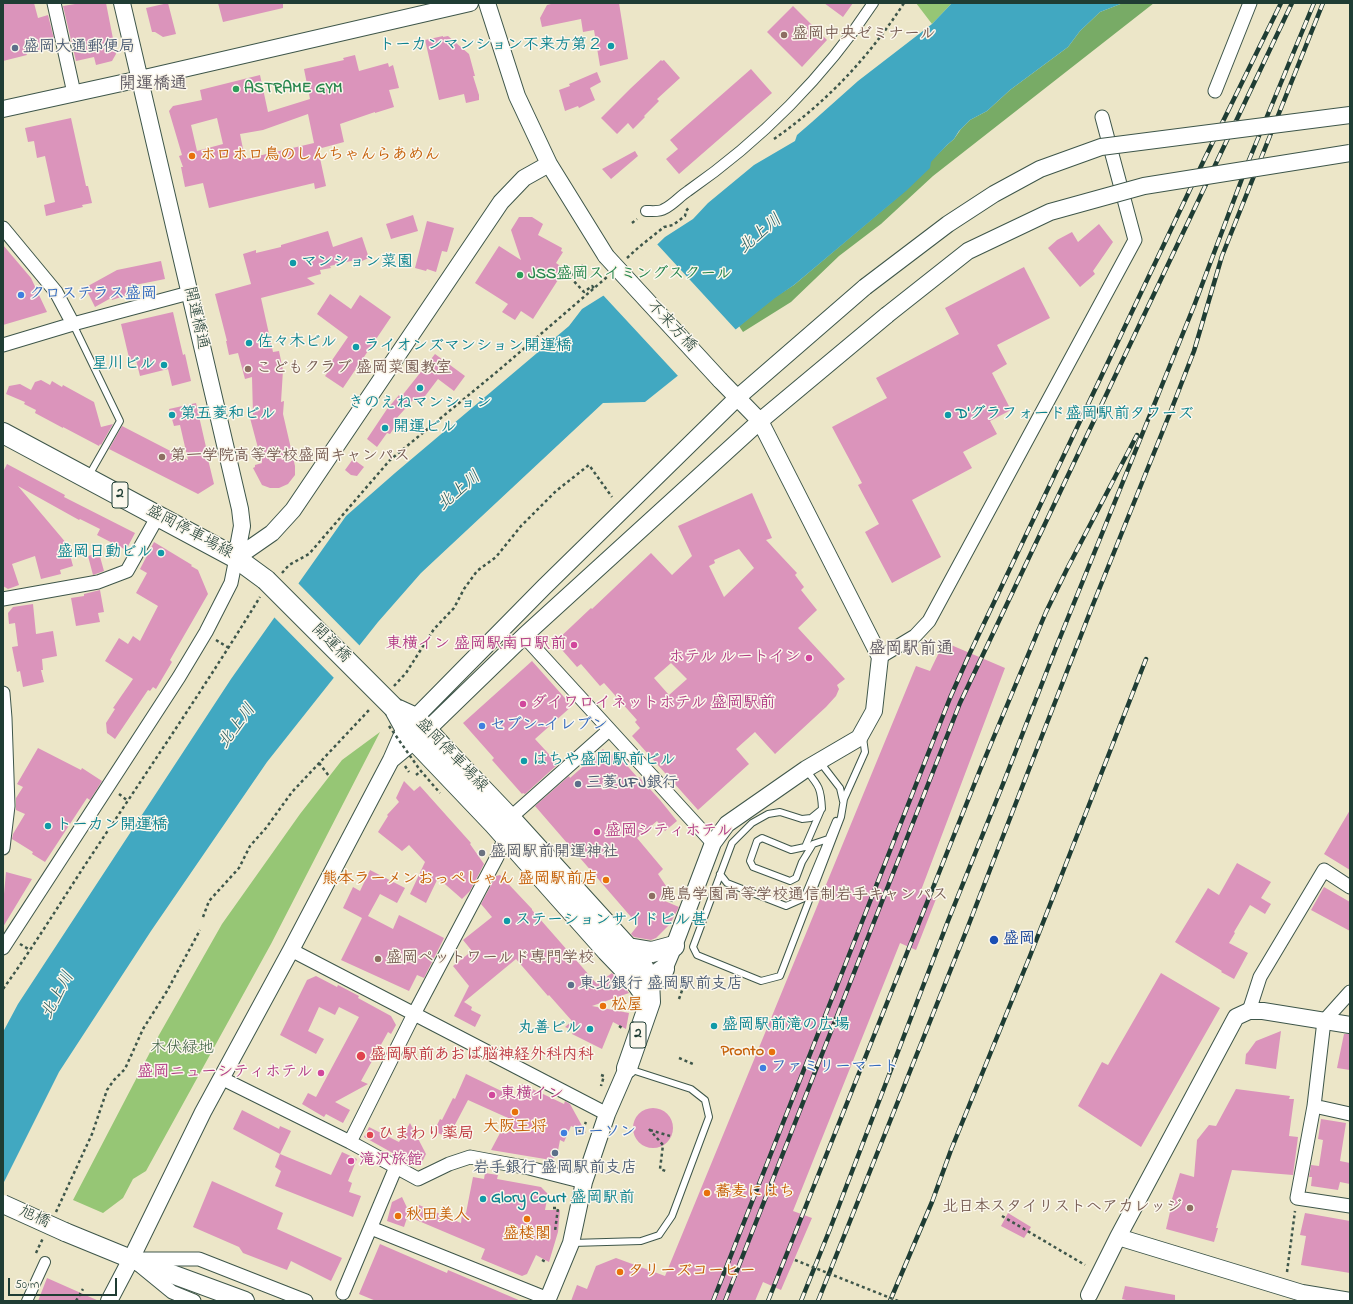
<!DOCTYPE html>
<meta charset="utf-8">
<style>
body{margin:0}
#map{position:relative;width:1353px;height:1304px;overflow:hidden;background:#ece6c8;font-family:"Indie Flower",sans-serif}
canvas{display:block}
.frame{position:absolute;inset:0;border:4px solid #1f3d34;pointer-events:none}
.scale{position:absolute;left:8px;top:1278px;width:109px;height:18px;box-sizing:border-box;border:2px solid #1f3d34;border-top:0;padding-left:5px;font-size:12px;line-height:14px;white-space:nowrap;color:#1f3d34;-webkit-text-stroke:3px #fbf7ec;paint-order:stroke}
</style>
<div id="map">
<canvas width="1353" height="1304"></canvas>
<div class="frame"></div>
<div class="scale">50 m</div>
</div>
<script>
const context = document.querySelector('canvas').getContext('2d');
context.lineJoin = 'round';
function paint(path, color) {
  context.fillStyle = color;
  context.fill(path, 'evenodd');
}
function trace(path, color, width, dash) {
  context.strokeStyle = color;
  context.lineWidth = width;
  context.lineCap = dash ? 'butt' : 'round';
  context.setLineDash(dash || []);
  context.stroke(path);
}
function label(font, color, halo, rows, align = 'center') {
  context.font = font + ' "Indie Flower","Klee One",sans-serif';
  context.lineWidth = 3;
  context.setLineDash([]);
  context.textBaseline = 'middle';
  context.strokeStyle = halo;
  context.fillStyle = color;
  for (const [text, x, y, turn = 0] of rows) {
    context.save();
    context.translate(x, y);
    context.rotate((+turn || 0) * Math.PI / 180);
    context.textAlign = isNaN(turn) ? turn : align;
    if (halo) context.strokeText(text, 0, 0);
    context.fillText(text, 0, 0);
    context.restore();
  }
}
const green = new Path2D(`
 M916,3h36l-20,21z
 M380,732l-109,212 -125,227 -13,8 -10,19 -20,15 -30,-13 86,-165 63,-111 78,-110 42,-54z`);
const forest = new Path2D(`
 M1123,3h31l-221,173 -52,48 -42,32 -48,46 -48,30 -4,-6 36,-29 19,-12 97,-82 38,-35 1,-6 17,-17 7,-6 7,-10 9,-9 17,-9 23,-21 58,-43 12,-16 20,-19z`);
const water = new Path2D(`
 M952,3h171l-23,9 -20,19 -12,16 -58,43 -23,21 -17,9 -11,11 -5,8 -7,6 -16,17 -1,6 -24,23 -112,94 -19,13 -130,104 -42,1 -182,170 -43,49 -111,140 -116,169 -92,141 -56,112v-152l15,-28 213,-325 115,-163 49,-43 174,-147 13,-17 24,-15 59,-57 28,-18 15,-16 46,-38 41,-24 2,-6 15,-13 46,-41 74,-57z`);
const pier = new Path2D(`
 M656,243l81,88 -58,46 -77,-83z
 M297,582l64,65 -26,32 -62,-63z`);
const building = new Path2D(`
 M3,3h31l4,15 10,-3 6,24 -8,2 2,7 -22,5 1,2 -24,6z
 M90,3h16l10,51 -4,7 -16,4 -2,-8 -18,4 -13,-55 12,-2z
 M168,3l8,31 -13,3 -8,-5h-3l-6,-24z
 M218,3h65v5l-60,14z
 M555,3h64l9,56 -28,7 -6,-36 -11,2 -2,-13 -39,8 -2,-9 7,-13z
 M824,3h29l-10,14z
 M793,6l34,34 -25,27 -35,-35z
 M443,36v1l5,-1 21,18 6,22h-2l6,19v5l-13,3 -2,-9 -25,6 -14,-60z
 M355,55l4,16 29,-8 1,4 4,-2 6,23 -10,2 5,17 -19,6v-1l-35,12 4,18 -26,7 8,37 -11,3 -1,-6 -105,25 -6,-25 -18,4 -4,-20h2l-4,-11 3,-1 -13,-44 4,-5 29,-6 -2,-10 60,-15 8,37 42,-13 -6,-30 40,-9 -1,-2zM308,114l6,29 -69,16 -5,-25 23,-4zM217,118l6,26 -26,7 -6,-26z
 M661,60l1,1 2,-1 16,18 -23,21 2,2 -15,15 1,1 -12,12 -5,-6 -11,11 -16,-16 30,-30z
 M751,69l21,24 -93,81 -13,-15 12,-10 -8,-9z
 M597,72l4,10 -11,6 5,12 -16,8 -1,-2 -13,5 -6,-21 11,-4 -1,-2z
 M71,118l15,68h2l4,17 -10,2 1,2 -37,9 -2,-11 11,-3 -10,-46 -8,2 -3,-17 -6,1 -3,-14z
 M635,151l3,5 -27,23 -9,-10z
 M413,215l5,16 -27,8 -5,-15z
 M519,217h13l11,7 -5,11 24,13 -1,3 2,1 -7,11 9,6 -32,50 -12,-8 -6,9 -13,-8 6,-8 -33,-21 24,-37 22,14 -10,-30z
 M427,221l27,7 -7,24 -5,-1 -6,21 -9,-3 -1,2 -11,-3z
 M1099,224l14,18 -20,29 2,3 -15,13 -32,-39 9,-8 15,-8 6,10z
 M328,231l5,16 29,-10 7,21 -12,5 -2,-3 -25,6 1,2 -11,2 1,4 -14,4 8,6 -54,14 12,54 6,-1 4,19 -2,32 3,-1 -1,13 12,52v9l-7,9 -9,4h-9l-8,-3 -9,-17 2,-1v-2l7,-2 -12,-45h1l-1,-3h3l-1,-38 -7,2 -7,-26 -9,2 -3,-14h1l-12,-47 36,-10 -8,-30 13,-4v3l25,-6v-2z
 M3,245l28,33 16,34 -44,13z
 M161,261l4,18 -40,8 2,8 -15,5 -1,-2 -16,9 -8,-16 2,-2 -1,-3 29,-16z
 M1024,267l26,51 -53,27 10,19 -15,9 19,37 -21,11 7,13 -34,18 9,16 -60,32 29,57 -49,26 -27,-51 14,-8 -21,-39 4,-2 -30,-56 55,-29 -11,-20 83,-44 -14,-26z
 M330,294l21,15 9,-14 31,22 -48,71 -18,-12 3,-4 -2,-2 2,-4 20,-29 -31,-23z
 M173,312l10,43 2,-1 6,27 -19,5 -4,-17 -28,7 -4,-16 -6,2 -9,-38z
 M435,354l30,22 -11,15 -16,-12 -19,25 -6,-4 -18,20 3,2 -8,12 -3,-1 -10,14 -10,-8 20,-30 12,-14 2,2z
 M41,380l9,5 2,-4 10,6 1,-2 31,17 7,25 12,-3 -12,21 -1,-1 -1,2 -36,-19v1l-28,-15 1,-3 -12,-6 1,-2 -19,-8 3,-8 11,-2 11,6 4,-8z
 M196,403l10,44h-1l9,37 -16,10 -89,-45 13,-23 66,34 -8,-35 -6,1 -5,-17z
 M353,459l11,8 -7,9 -6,-1 -6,-5z
 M7,464l58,31 -1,2 71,36 -9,17 -29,-15 3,-6 -20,-10 -1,1 -61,-34 49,58 6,22 -13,4 1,4 -20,5 -6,-23 -23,8 7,21 -11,4 -5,-3v-117l1,1z
 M752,493l20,45 -6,2 31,33 -2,2 9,12 -3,3 16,20 -19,18 47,51 -8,6 2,4 -3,7 -10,11 -51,47 -20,-22 -19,17 13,15 -51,46 -66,-74 8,-8 -5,-6 2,-2 -33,-37 -4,3 -19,-22 -4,3 -22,-25 36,-34 1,1 59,-56 21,22 20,-19 -14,-30zM739,549l15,19 -30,29 -15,-31 6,-3 -1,-3zM671,663l16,16 -18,16 -15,-17z
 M154,542l38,23 -1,1 7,4 10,24 -38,66 2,2 -16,27 -3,-2 -3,4 -2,-1 -33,49 -8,-6 -1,-10 9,-14 -2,-1 20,-29 -28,-18 14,-23 9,6 5,-8 7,5 18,-35 -22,-13 11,-20 -7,-4z
 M99,553l5,18 -11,4 -5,-19z
 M100,590l4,22 -6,1 2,9 -24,4 -5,-28 13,-2v-2z
 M33,604l3,30 17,-3 4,25 -15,3 1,11h-2l3,12 -21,5 -3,-16 -3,1 -5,-25 6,-1 -3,-23 -6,1 -1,-11 5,-6z
 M944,642l61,26 -85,225 16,6 -20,51 -16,-7 -107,268 19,7 -31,72 -18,-8 -8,19h-184l6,-16 10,4 9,-23 20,-8 49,18 251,-610 14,5z
 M532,661l40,45 -37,33 23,25 -33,30 -2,-1 -1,1 -30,-34 2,-2 -31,-35z
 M38,748l43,22 1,-2 20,13 -12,19 -3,-2 -42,64 -13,-8 1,-2 -21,-13 1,-5 12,-20 -9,-4v-12l7,-11 -6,-3z
 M603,749l6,8 6,-5 23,26 1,-1 21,23 17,21 -12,10 -8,-10 -20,17 26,31 -5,5 8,12 -6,13 19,8 -9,17 -14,14 -5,2 -17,-3 -3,-3 7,-9 -103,-119 34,-30 1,2z
 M404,781l10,10 6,-5 51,57 -1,1 14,20 -14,27 -8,8 -24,-21 -12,25 -16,-9 15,-32 -16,-17 -7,6 -24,-19 10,-16 -1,-1 12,-13 -3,-4z
 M1350,810v60l-26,-16z
 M1237,863l34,19 -10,16 10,6 -6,10 -15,-9 -16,27 1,1 -6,10 19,10 -14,26 -13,-7 1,-1 -47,-29 33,-54 11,7z
 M370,870l35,18 -8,15 -17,-9 -12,22 25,13 6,-14 45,23 -20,40 -7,-3 -8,16 -68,-31 21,-42 -19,-10 10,-21 7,4z
 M6,872l26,7 -29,48v-22z
 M500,875l32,34v1l65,74 15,-11 17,20 -37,13 37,7 -3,16 -13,-7 -11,27 -30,-15 2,-3 -9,-4 7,-6 -23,-26 -1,1 -32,-37 -52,43 8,5 -1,3 10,5 -6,12 -21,-11 15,-30 -16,-20 19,-15 -9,-11 29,-23 -11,-13 15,-28z
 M1324,887l26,15v29l-39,-21z
 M1161,973l59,35 -79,139 -63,-41 24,-44 6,3z
 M316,976l21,11 1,-2 21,11 -1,2 33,18 5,9 -5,9 -3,-2 -27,49 7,3 -33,18 15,8 -7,13 -17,-9 -2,3 -22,-13 6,-11 8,4 43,-80 -20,-10 -4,8 -16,-8 -11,24 16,8 -8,15 -36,-19 27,-55z
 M1281,1031l-5,38 -31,-5 1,-10 2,-2 8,-11z
 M1344,1034h6v36l-13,-2z
 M466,1074l50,24 6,-14 42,20 1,-3 5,3 16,29 -15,-7 -7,16 -4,-2 -3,16 -6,4 -60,-10 17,-32 -40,-18 -20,38 -14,-7 6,-12 2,1 11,-22 2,1z
 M1236,1089l54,7 -1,3h5l-5,37 9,1 -5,38 -61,-5 -16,58h2l-4,14 -48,-13 7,-30h-1l8,-26 14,4 3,-37 12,-15 7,1z
 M633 1128a20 20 0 1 1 40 0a20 20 0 1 1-40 0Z
 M242,1110l37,19 1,-3 11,5 -11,23 -47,-25z
 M1321,1119l25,4 -6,38 10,2v21l-10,-2 -2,8 -27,-4 1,-9h-3l2,-12 8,1 4,-26 -5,-1z
 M410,1123l16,31 -5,10 -5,2 -52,-29 5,-10 30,15z
 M342,1152l15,7 -9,22 4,2 -3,9 12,4 -8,21 -78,-31 6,-15 -6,-4 5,-13 51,21z
 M485,1173l13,2 -1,4 44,8 7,7 -3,16h15l-2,22 -9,30 -13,-7 -9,19 -5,2 -41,-17 4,-10 -71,-30 5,-14 42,18 1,-9 4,-1 7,-36 11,2z
 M212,1181l71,32 -6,16 65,29 -11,23 -40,-20 -4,9 -44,-17 -4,-6 -46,-20z
 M402,1197l7,15 -5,15 -17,-6 5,-19z
 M1008,1213l23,14 -7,11 -23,-12z
 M1305,1213l45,8v52l-49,-8 5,-29 -6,-1z
 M380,1244l67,29 1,-3 73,31h-145l-17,-7z
 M47,1278l52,23h-61z
 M1125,1286l50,9v6h-45l-8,-2z`);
const path = new Path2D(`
 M774,139c53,-37 95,-82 130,-136
 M632,223l5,-4
 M627,258l12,-11 25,-20 9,-2 12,-9 1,-5 4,-5
 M583,265l-13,12 14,15 8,-6 3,3
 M282,573l7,-8 20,-11 81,-94 109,-90 108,-93
 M216,640l13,8
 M394,686l12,-13 28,-44 20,-21 10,-19 13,-18 19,-14 25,-31 35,-35 33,-26 23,32
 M319,763l10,13
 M405,766l4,6
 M416,775l5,-4
 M119,794l9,7
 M670,900l5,2
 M203,917l6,-16 30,-33 11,-22 16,-18 26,-36 78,-83
 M20,944l10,6
 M3,989c32,-44 60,-91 90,-136 57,-86 115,-171 167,-256
 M679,999l6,-17
 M619,1026l3,2 1,-2
 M679,1058l14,6
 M601,1075l3,1 -3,10
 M649,1129l14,16 -3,24 8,3
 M650,1130l20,6
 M578,1131l3,1 5,-10
 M553,1208h5l-3,23
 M56,1212l36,-78 15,-44 7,-10 11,-11 18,-40 24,-38 33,-61
 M1002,1216l83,49
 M36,1253l7,-15
 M542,1260l4,2
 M1287,1272l8,-61
 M76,1301l7,-12`);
const service = new Path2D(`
 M73,324l47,97 -32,56
 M820,762l20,26 3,13
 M806,770c13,16 15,18 16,39l-11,9 -9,1 -22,-7 -12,2 -16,9 -20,20 -39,104 4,8 64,26 19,-5 61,-159 3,-18 21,-47 -2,-14
 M821,810l-16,37 -14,3 -29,-12 -5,3 -7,20 3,6 37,14 6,-3 6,-16 11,-18 15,-5
 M720,874l7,9 59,23 18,-8 32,-77
 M572,1243l69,-2 18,-6 13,-19 37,-99 -4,-17 -14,-11 -62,-20`);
const pedestrian = new Path2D(`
 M646,211c6,0 14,1 18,-2 9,-4 16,-13 24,-18 72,-50 137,-115 185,-188
 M27,1301l18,-39`);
const minor = new Path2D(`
 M54,3l20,90
 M1215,91l35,-88
 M3,228l53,64 17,32
 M3,345l70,-21 116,-31
 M3,599l95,-17 29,-11 31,-55
 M524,636l189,207
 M880,657l35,-21 14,-15 206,-381 -33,-123
 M3,693l2,25 3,88 -5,42
 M510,818l99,-88
 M3,948l176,-271 27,-45 25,-49 5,-25
 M291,950l316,164
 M1350,992l-26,29 -10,85 -17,92 53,8
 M1249,1011l11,-34 64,-107 26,17
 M221,1078l129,64 68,37 31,-15 21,-7 59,11 55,14
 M1314,1106l36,8
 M350,1142l64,-128 83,-157 8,-20
 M371,1228l177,71
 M141,1259h58l107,42
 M139,1265l33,27 22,9
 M343,1293l53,-126`);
const tertiary = new Path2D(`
 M122,3l118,506 2,17 -6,32
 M487,3l30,93 32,68 57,92
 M3,109l137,-30 330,-76
 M865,287l-128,111 -193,189 -139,141 -14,32 36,-30 97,-94 236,-215 127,-106
 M236,558l36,-25 21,-23 208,-308 23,-24 25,-14
 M660,979l14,-33 39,-103 14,-19 79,-55 53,-31 15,-27 6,-54 -120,-236 -40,-41
 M1118,1237l184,56 48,8
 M1089,1295l29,-58 118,-220 13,-6h14l87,14
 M109,1301l22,-42 72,-147 88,-162 100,-190
 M547,1301l24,-58 13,-61 23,-68 20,-46`);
const secondary = new Path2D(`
 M65,1232l66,27 114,42`);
const primary = new Path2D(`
 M3,433l233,125 30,22
 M394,708l22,10 29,32 65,68 118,130 15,19 6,13 1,22 -23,66
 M394,708l11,20 10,13 79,83 113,127 26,27 15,21
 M628,948l24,4 22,-6
 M636,979l13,1 15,-11`);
const rail = new Path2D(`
 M713,1301l237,-603 19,-43 235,-495 77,-157
 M725,1301l235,-598 332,-700
 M768,1301l212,-531 66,-158 21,-43 70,-134
 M801,1301l29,-72 118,-308 55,-137 54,-139 137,-339 55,-146 65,-157
 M818,1301l149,-372 125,-322 78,-194 24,-62 28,-95 101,-253
 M890,1301l42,-99 19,-52 79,-194 116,-297`);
const pathBridge = new Path2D(`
 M389,726l31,44 20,23
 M795,1260l103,41`);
const tertiaryBridge = new Path2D(`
 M606,256l114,124
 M865,287l83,-63 46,-30 46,-25 61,-22 249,-32
 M887,315l81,-64 82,-39 94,-26 206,-33`);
const secondaryBridge = new Path2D(`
 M3,1204l62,28`);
const primaryBridge = new Path2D(`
 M266,580l128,128`);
const markers = [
 [784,35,4,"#8d6e63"],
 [611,46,4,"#0f9aa8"],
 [15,48,4,"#5c6f8a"],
 [236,89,4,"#2e9e5b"],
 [192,156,4,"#e8710a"],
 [293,263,4,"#0f9aa8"],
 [520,275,4,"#2e9e5b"],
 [21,295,4,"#3f7fe0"],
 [249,343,4,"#0f9aa8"],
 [356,347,4,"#0f9aa8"],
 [164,365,4,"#0f9aa8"],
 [248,369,4,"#8d6e63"],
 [420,388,4,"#0f9aa8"],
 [172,415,4,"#0f9aa8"],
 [948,415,4,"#0f9aa8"],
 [385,428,4,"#0f9aa8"],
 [162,457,4,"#8d6e63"],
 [161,553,4,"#0f9aa8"],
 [574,645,4,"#d1479c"],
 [809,658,4,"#d1479c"],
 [523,704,4,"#d1479c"],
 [482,726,4,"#3f7fe0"],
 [524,761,4,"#0f9aa8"],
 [578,784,4,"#5c6f8a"],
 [48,826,4,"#0f9aa8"],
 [597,832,4,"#d1479c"],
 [482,853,4,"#6b7280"],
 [606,880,4,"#e8710a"],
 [652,896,4,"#8d6e63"],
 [507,921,4,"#0f9aa8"],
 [994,940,5,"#1a4fb4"],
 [378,959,4,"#8d6e63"],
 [571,985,4,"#5c6f8a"],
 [603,1006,4,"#e8710a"],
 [714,1026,4,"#0f9aa8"],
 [590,1029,4,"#0f9aa8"],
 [772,1052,4,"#e8710a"],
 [361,1056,5,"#e0444e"],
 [763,1068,4,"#3f7fe0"],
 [321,1073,4,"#d1479c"],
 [492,1095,4,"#d1479c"],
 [515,1112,4,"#e8710a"],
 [564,1133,4,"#3f7fe0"],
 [370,1135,4,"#e0444e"],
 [555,1153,4,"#5c6f8a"],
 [351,1161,4,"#d1479c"],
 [707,1193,4,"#e8710a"],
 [483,1199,4,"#0f9aa8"],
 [1190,1208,4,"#8d6e63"],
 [398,1216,4,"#e8710a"],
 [527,1219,4,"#e8710a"],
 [620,1272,4,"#e8710a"]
];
const shields = [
 [120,495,16],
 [638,1035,16]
];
const shieldNames = [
 ["2",120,495],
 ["2",638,1035]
];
const educationNames = [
 ["盛岡中央ゼミナール",792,35],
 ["こどもクラブ 盛岡菜園教室",256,369],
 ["第一学院高等学校盛岡キャンパス",170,457],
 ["鹿島学園高等学校通信制岩手キャンパス",660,896],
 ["盛岡ペットワールド専門学校",386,959],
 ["北日本スタイリストヘアカレッジ",1182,1208,"right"]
];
const cultureNames = [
 ["トーカンマンション不来方第２",603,46,"right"],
 ["マンション菜園",301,263],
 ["佐々木ビル",257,343],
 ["ライオンズマンション開運橋",364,347],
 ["星川ビル",156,365,"right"],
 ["きのえねマンション",420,404,"center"],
 ["第五菱和ビル",180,415],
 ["D'グラフォード盛岡駅前タワーズ",956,415],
 ["開運ビル",393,428],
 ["盛岡日動ビル",153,553,"right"],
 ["はちや盛岡駅前ビル",532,761],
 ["トーカン開運橋",56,826],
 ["ステーションサイドビル甚",515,921],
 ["盛岡駅前滝の広場",722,1026],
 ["丸善ビル",582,1029,"right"],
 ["Glory Court 盛岡駅前",491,1199]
];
const serviceNames = [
 ["盛岡大通郵便局",23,48],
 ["三菱UFJ銀行",586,784],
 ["東北銀行 盛岡駅前支店",579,985],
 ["岩手銀行 盛岡駅前支店",555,1169,"center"]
];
const leisureNames = [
 ["ASTRAME GYM",244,89],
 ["JSS盛岡スイミングスクール",528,275]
];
const foodNames = [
 ["ホロホロ鳥のしんちゃんらあめん",200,156],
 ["熊本ラーメンおっぺしゃん 盛岡駅前店",598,880,"right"],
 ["松屋",611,1006],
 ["Pronto",764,1052,"right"],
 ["大阪王将",515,1128,"center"],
 ["蕎麦にはち",715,1193],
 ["秋田美人",406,1216],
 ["盛楼閣",527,1235,"center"],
 ["タリーズコーヒー",628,1272]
];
const shopNames = [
 ["クロステラス盛岡",29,295],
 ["セブン-イレブン",490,726],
 ["ファミリーマート",771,1068],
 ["ローソン",572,1133]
];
const streetNames = [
 ["開運橋通",195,318,77],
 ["不来方橋",671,327,47],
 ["盛岡停車場線",189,533,28],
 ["開運橋",330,644,45],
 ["盛岡停車場線",451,756,46],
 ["旭橋",34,1218,24]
];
const hotelNames = [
 ["東横イン 盛岡駅南口駅前",566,645,"right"],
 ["ホテル ルートイン",801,658,"right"],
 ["ダイワロイネットホテル 盛岡駅前",531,704],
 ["盛岡シティホテル",605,832],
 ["盛岡ニューシティホテル",313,1073,"right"],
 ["東横イン",500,1095],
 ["滝沢旅館",359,1161]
];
const worshipNames = [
 ["盛岡駅前開運神社",490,853]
];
const transitNames = [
 ["盛岡",1003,940]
];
const parkNames = [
 ["木伏緑地",182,1049]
];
const healthNames = [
 ["盛岡駅前あおば脳神経外科内科",370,1056],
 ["ひまわり薬局",378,1135]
];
const neighbourhoodNames = [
 ["開運橋通",153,85],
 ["盛岡駅前通",911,650]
];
const waterNames = [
 ["北上川",761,235,-40],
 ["北上川",460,492,-40],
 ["北上川",238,727,-53],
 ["北上川",59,996,-62]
];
paint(green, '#96c675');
paint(forest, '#78ab66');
paint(water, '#41a8c1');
paint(pier, '#ece6c8');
paint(building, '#db94bb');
trace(service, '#3e564a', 8);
trace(pedestrian, '#3e564a', 12);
trace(minor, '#3e564a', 15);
trace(tertiary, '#3e564a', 18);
trace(secondary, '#3e564a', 20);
trace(primary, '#3e564a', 22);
trace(path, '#3e564a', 2.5, [3, 3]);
trace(service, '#fff', 6);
trace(pedestrian, '#fff', 10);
trace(minor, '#fff', 13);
trace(tertiary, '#fff', 16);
trace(secondary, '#fff', 18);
trace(primary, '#fff', 20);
trace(rail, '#1f3d34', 4.5);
trace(rail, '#fbf7ec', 3, [9]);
trace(tertiaryBridge, '#3e564a', 18, []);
trace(secondaryBridge, '#3e564a', 20, []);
trace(primaryBridge, '#3e564a', 22, []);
trace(pathBridge, '#3e564a', 2.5, [3, 3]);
trace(tertiaryBridge, '#fff', 16);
trace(secondaryBridge, '#fff', 18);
trace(primaryBridge, '#fff', 20);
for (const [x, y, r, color] of markers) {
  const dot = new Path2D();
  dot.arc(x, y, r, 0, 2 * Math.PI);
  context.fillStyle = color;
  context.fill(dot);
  trace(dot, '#fbf7ec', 1.5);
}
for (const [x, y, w] of shields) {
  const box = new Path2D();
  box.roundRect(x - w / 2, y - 13, w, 26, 3);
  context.fillStyle = '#fbf7ec';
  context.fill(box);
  trace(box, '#1f3d34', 1);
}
label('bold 15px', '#1f3d34', null, shieldNames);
label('bold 16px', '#785e54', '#fbf7ec', educationNames, 'left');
label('bold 16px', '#0d838f', '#fbf7ec', cultureNames, 'left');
label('bold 16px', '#4e5e75', '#fbf7ec', serviceNames, 'left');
label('bold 16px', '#27864d', '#fbf7ec', leisureNames, 'left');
label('bold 16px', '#c56008', '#fbf7ec', foodNames, 'left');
label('bold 16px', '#366cbe', '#fbf7ec', shopNames, 'left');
label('16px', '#1f3d34', '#fbf7ec', streetNames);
label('bold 16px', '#b23c85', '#fbf7ec', hotelNames, 'left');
label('bold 16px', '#5b616d', '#fbf7ec', worshipNames, 'left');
label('bold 16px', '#164399', '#fbf7ec', transitNames, 'left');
label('16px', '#3d5f44', '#fbf7ec', parkNames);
label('bold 16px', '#be3a42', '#fbf7ec', healthNames, 'left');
label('bold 17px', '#615b63', '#fbf7ec', neighbourhoodNames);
label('italic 17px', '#295d5e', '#fbf7ec', waterNames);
</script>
